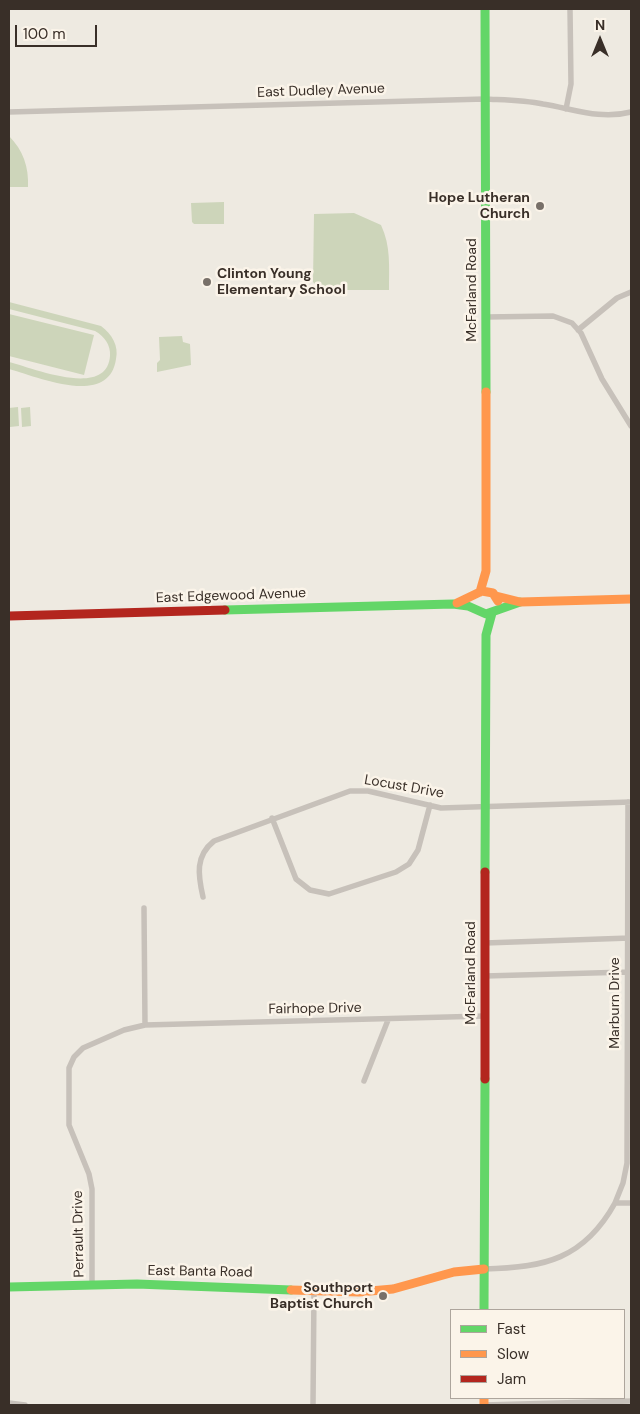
<!DOCTYPE html>
<style>
body{margin:0}
#map{position:relative;width:640px;height:1414px;overflow:hidden;background:#eeeae1;font-family:"DM Sans",sans-serif}
canvas{display:block}
.frame{position:absolute;inset:0;border:10px solid #392f28;pointer-events:none}
.legend{position:absolute;left:450px;top:1309px;width:175px;height:90px;box-sizing:border-box;background:#fbf4e9;border:1px solid #ada59c;margin:0;padding:6px 9px;list-style:none;font-size:15px;color:#392f28}
.legend li{display:flex;align-items:center;gap:10px;height:25px}
.legend b{width:25px;border:1px solid #ada59c}
.north{position:absolute;left:575px;top:15px;width:50px;height:50px;-webkit-text-stroke:4px #fbf4e9;paint-order:stroke;rotate:0deg;font-size:14px;font-weight:700;line-height:20px;text-align:center;color:#392f28}
.north::after{content:'';display:block;margin:auto;width:18px;height:22px;background:#392f28;clip-path:polygon(50% 0,100% 100%,50% 72%,0 100%)}
.scale{position:absolute;left:15px;top:25px;width:82px;height:22px;box-sizing:border-box;border:2px solid #392f28;border-top:0;padding-left:6px;font-size:15px;line-height:18px;white-space:nowrap;color:#392f28;-webkit-text-stroke:4px #fbf4e9;paint-order:stroke}
</style>
<div id="map">
<canvas width="640" height="1414"></canvas>
<div class="frame"></div>
<ul class="legend">
<li><b style="height:6px;background:#63d668"></b>Fast</li>
<li><b style="height:6px;background:#ff974d"></b>Slow</li>
<li><b style="height:6px;background:#b3261e"></b>Jam</li>
</ul>
<div class="north">N</div>
<div class="scale">100 m</div>
</div>
<script>
const context = document.querySelector('canvas').getContext('2d');
context.lineJoin = 'round';
function paint(path, color) {
  context.fillStyle = color;
  context.fill(path, 'evenodd');
}
function trace(path, color, width, dash) {
  context.strokeStyle = color;
  context.lineWidth = width;
  context.lineCap = dash ? 'butt' : 'round';
  context.setLineDash(dash || []);
  context.stroke(path);
}
function label(font, color, halo, rows, align = 'center') {
  context.font = font + ' "DM Sans",sans-serif';
  context.lineWidth = 5;
  context.setLineDash([]);
  context.textBaseline = 'middle';
  context.strokeStyle = halo;
  context.fillStyle = color;
  for (const [text, x, y, turn = 0] of rows) {
    context.save();
    context.translate(x, y);
    context.rotate((+turn || 0) * Math.PI / 180);
    context.textAlign = isNaN(turn) ? turn : align;
    if (halo) context.strokeText(text, 0, 0);
    context.fillText(text, 0, 0);
    context.restore();
  }
}
const green = new Path2D(`
 M9,136c14,14 20,31 19,51h-19z
 M224,202v22h-30l-2,-2 -1,-19z
 M354,213l27,12c10,21 8,42 8,65h-68l-8,-8 1,-68z
 M9,302l92,24c11,8 18,20 15,33 -7,49 -78,18 -107,10v-7c24,6 98,37 101,-6 1,-11 -6,-20 -15,-25l-86,-22z
 M9,314l85,21 -10,40 -75,-19z
 M182,336l1,6 7,2 1,21 -34,7v-9l3,-3 -1,-23z
 M18,407l1,19 -9,1 -1,-19z
 M30,407l1,19 -9,1 -1,-19z`);
const street = new Path2D(`
 M566,109l5,-25 -1,-75
 M9,112l476,-13c19,1 39,1 58,5 31,5 57,16 88,8
 M486,317l67,-1 19,7 9,10 21,46 29,47
 M578,330l39,-32 14,-6
 M272,818l24,61 14,11 19,4 67,-22 13,-8 9,-14 12,-45
 M203,897c-5,-22 -8,-41 11,-56l136,-50h18l73,17 190,-6
 M144,908l1,117
 M485,943l145,-5
 M485,976l143,-4
 M364,1081l24,-61
 M615,1203l8,-20 4,-20 1,-361
 M484,1269c60,-1 100,-10 131,-66h16
 M92,1285v-96l-3,-15 -20,-49v-57l5,-11 9,-9 41,-18 21,-5 340,-9
 M9,1403l16,2
 M313,1405l1,-115
 M484,1405l147,-4`);
const fast = new Path2D(`
 M485,9l1,383
 M225,610l228,-6 15,2 18,8 34,-12
 M485,872l1,-237 6,-22
 M9,1287l128,-3 154,6
 M484,1310l1,-231`);
const slow = new Path2D(`
 M480,592l6,-21v-179
 M496,596l24,6 111,-3
 M457,603l25,-12 11,2 5,8
 M291,1290l68,2 34,-3 61,-17 30,-3
 M484,1398v7`);
const jam = new Path2D(`
 M9,616l216,-6
 M485,1079v-207`);
const markers = [
 [540,206,5,"#787069"],
 [207,282,5,"#787069"],
 [383,1296,5,"#787069"]
];
const streetNames = [
 ["East Dudley Avenue",321,91,-2],
 ["McFarland Road",472,290,-90],
 ["East Edgewood Avenue",231,596,-2],
 ["Locust Drive",404,787,10],
 ["McFarland Road",471,973,-90],
 ["Marburn Drive",615,1003,-90],
 ["Fairhope Drive",315,1009,-1],
 ["Perrault Drive",79,1234,-91],
 ["East Banta Road",200,1272,1]
];
const poiNames = [
 ["Hope Lutheran",530,198],
 ["Church",530,214],
 ["Clinton Young",217,274,"left"],
 ["Elementary School",217,290,"left"],
 ["Southport",373,1288],
 ["Baptist Church",373,1304]
];
paint(green, '#cdd5ba');
trace(street, '#c7c1ba', 5.5);
trace(fast, '#63d668', 9);
trace(slow, '#ff974d', 9);
trace(jam, '#b3261e', 9);
for (const [x, y, r, color] of markers) {
  const dot = new Path2D();
  dot.arc(x, y, r, 0, 2 * Math.PI);
  context.fillStyle = color;
  context.fill(dot);
  trace(dot, '#fbf4e9', 2);
}
label('14px', '#392f28', '#fbf4e9', streetNames);
label('bold 14px', '#392f28', '#fbf4e9', poiNames, 'right');
</script>
